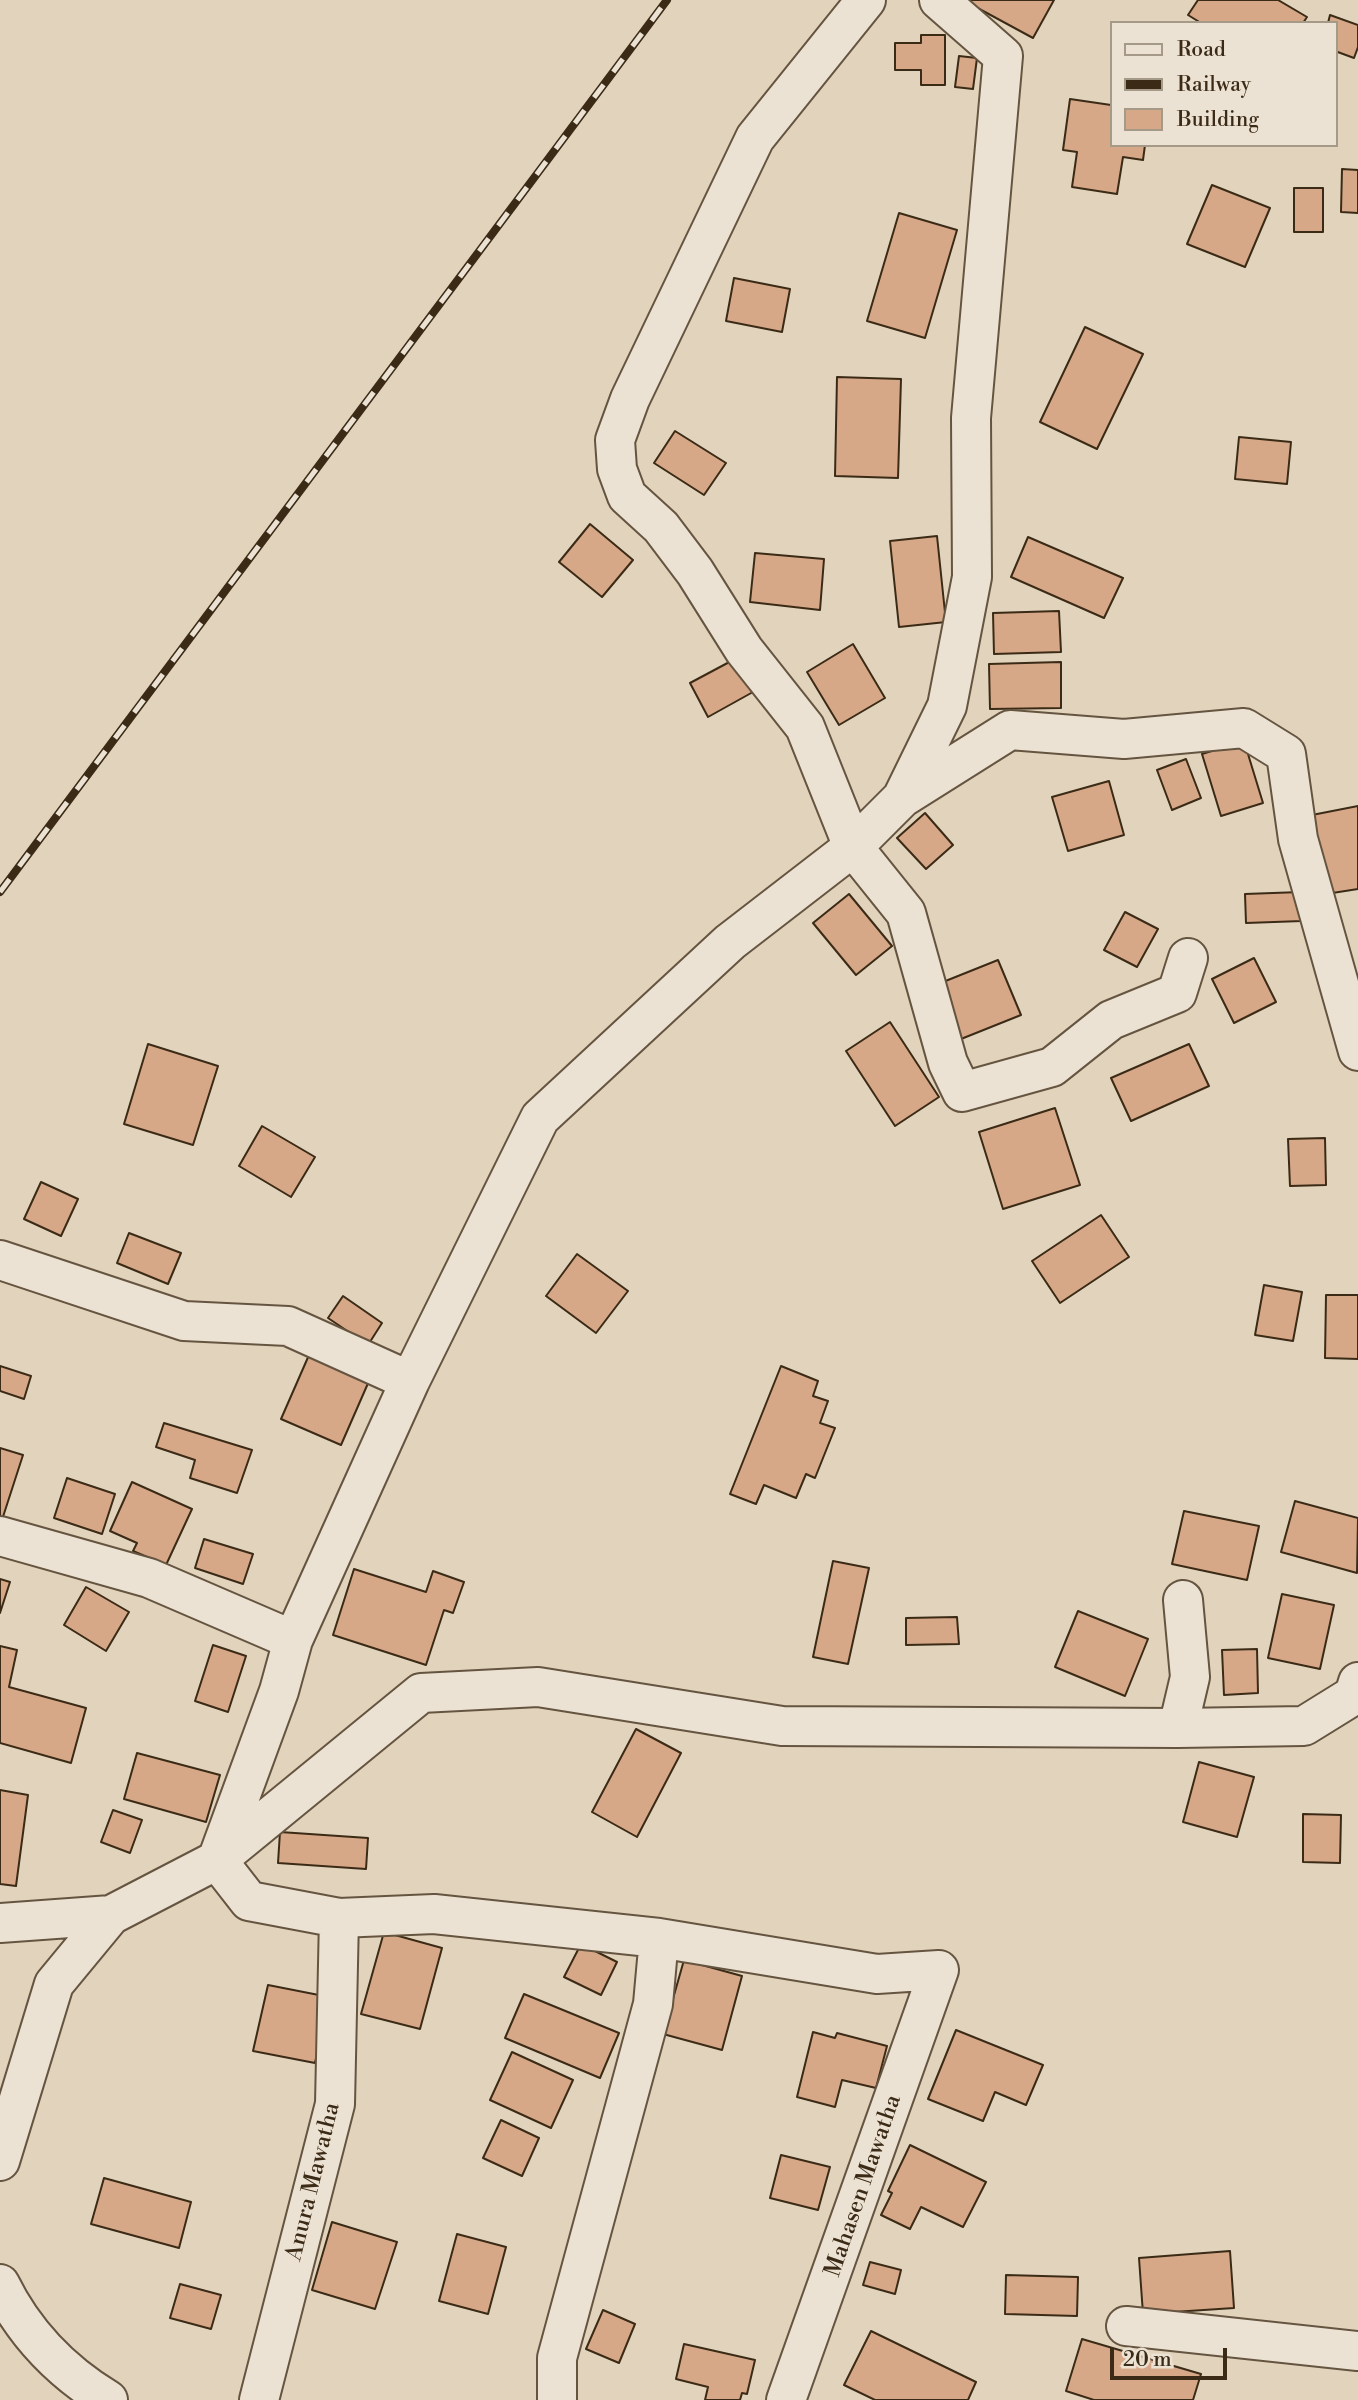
<!DOCTYPE html>
<style>
body{margin:0}
#map{position:relative;width:1358px;height:2400px;overflow:hidden;background:#e2d3bc;font-family:"Libre Bodoni",serif}
canvas{display:block}
.legend{position:absolute;left:1110px;top:21px;width:228px;height:126px;box-sizing:border-box;background:#ece2d3;border:2px solid #a59987;margin:0;padding:9px 12px;list-style:none;font-size:21px;color:#3b2b16}
.legend li{display:flex;align-items:center;gap:14px;height:35px}
.legend b{width:35px;border:2px solid #a59987}
.scale{position:absolute;left:1110px;top:2348px;width:117px;height:32px;box-sizing:border-box;border:4px solid #3b2b16;border-top:0;padding-left:9px;font-size:21px;line-height:24px;white-space:nowrap;color:#3b2b16;-webkit-text-stroke:5px #ece2d3;paint-order:stroke}
</style>
<div id="map">
<canvas width="1358" height="2400"></canvas>
<ul class="legend">
<li><b style="height:9px;background:#ece2d3"></b>Road</li>
<li><b style="height:9px;background:#3b2b16"></b>Railway</li>
<li><b style="height:19px;background:#d7a888"></b>Building</li>
</ul>
<div class="scale">20 m</div>
</div>
<script>
const context = document.querySelector('canvas').getContext('2d');
context.lineJoin = 'round';
function paint(path, color) {
  context.fillStyle = color;
  context.fill(path, 'evenodd');
}
function trace(path, color, width, dash) {
  context.strokeStyle = color;
  context.lineWidth = width;
  context.lineCap = dash ? 'butt' : 'round';
  context.setLineDash(dash || []);
  context.stroke(path);
}
function label(font, color, halo, rows, align = 'center') {
  context.font = font + ' "Libre Bodoni",serif';
  context.lineWidth = 5;
  context.setLineDash([]);
  context.textBaseline = 'middle';
  context.strokeStyle = halo;
  context.fillStyle = color;
  for (const [text, x, y, turn = 0] of rows) {
    context.save();
    context.translate(x, y);
    context.rotate((+turn || 0) * Math.PI / 180);
    context.textAlign = isNaN(turn) ? turn : align;
    if (halo) context.strokeText(text, 0, 0);
    context.fillText(text, 0, 0);
    context.restore();
  }
}
const building = new Path2D(`
 M963,0h91l-21,38z
 M1198,0h80l29,17 -4,6h-102l-13,-8z
 M1330,15l28,10v22l-4,11 -19,-7v-28h-7z
 M921,35h24v50h-24v-15h-26v-27h26z
 M959,56l18,2 -4,31 -18,-2z
 M1070,99l41,6v40h34l-2,15 -20,-3 -6,37 -45,-7 5,-35 -14,-2z
 M1342,169l16,1v43l-17,-1z
 M1212,185l58,23 -25,59 -58,-23z
 M1294,188h29v44h-29z
 M899,213l58,17 -32,108 -58,-17z
 M734,278l56,11 -8,43 -56,-11z
 M1085,327l58,27 -46,95 -57,-27z
 M837,377l64,2 -3,99 -63,-2z
 M675,431l51,32 -22,32 -50,-32z
 M1239,437l52,5 -4,42 -52,-5z
 M590,524l43,36 -31,37 -43,-35z
 M937,536l9,86 -47,5 -9,-86z
 M1028,537l95,41 -19,40 -93,-41z
 M755,553l69,6 -4,51 -70,-8z
 M1059,611l2,41 -67,2 -1,-41z
 M853,644l32,54 -46,27 -32,-53z
 M735,659l18,33 -45,25 -18,-34z
 M1061,662v46l-71,1 -1,-45z
 M1244,741l19,62 -42,13 -19,-62z
 M1186,759l15,39 -29,12 -15,-40z
 M1109,781l15,54 -56,16 -16,-54z
 M1358,806v83l-32,5 -14,-79z
 M925,813l28,32 -27,24 -29,-31z
 M1301,892l1,29 -56,2 -1,-29z
 M849,894l43,52 -36,29 -43,-52z
 M1125,912l33,17 -21,38 -33,-17z
 M1254,958l22,44 -42,21 -22,-44z
 M998,960l23,55 -60,24 -23,-55z
 M890,1022l49,75 -44,29 -49,-75z
 M148,1044l70,22 -25,79 -69,-21z
 M1189,1044l20,42 -78,35 -20,-43z
 M1055,1108l25,77 -77,24 -24,-77z
 M262,1126l53,31 -24,40 -52,-31z
 M1325,1138l1,47 -36,1 -2,-47z
 M41,1182l37,17 -17,37 -37,-17z
 M1101,1215l28,42 -69,46 -28,-42z
 M129,1233l52,20 -13,31 -51,-21z
 M577,1254l51,37 -32,42 -50,-37z
 M1264,1285l38,7 -9,49 -38,-6z
 M1326,1295h32v64l-33,-1z
 M343,1296l39,27 -14,22 -40,-27z
 M309,1355l60,26 -28,64 -60,-26z
 M0,1366l31,10 -7,23 -24,-8z
 M781,1366l37,15 -5,15 15,5 -8,22 15,5 -20,50 -9,-4 -10,24 -32,-13 -8,19 -26,-10z
 M164,1423l88,27 -15,43 -47,-15 5,-18 -39,-13z
 M0,1448l23,7 -22,68h-1z
 M67,1478l48,16 -13,40 -48,-16z
 M132,1482l60,27 -26,56 -33,-14 4,-8 -27,-12z
 M1295,1501l63,17 -1,55 -76,-21z
 M1184,1511l75,15 -12,54 -75,-16z
 M204,1539l49,15 -10,30 -48,-16z
 M833,1561l36,7 -21,96 -35,-7z
 M354,1569l72,23 7,-21 31,11 -11,31 -9,-3 -18,55 -93,-30z
 M0,1579l10,3 -10,31z
 M86,1587l43,25 -23,39 -42,-26z
 M1282,1594l52,11 -14,64 -52,-11z
 M1078,1611l70,28 -23,57 -70,-29z
 M957,1617l2,27 -53,1v-27z
 M213,1645l33,11 -18,56 -33,-11z
 M0,1646l17,4 -8,37 77,21 -15,55 -71,-20z
 M1257,1649l1,44 -34,2 -2,-45z
 M636,1729l45,24 -44,84 -45,-25z
 M137,1753l83,22 -14,47 -82,-23z
 M1199,1762l55,15 -17,60 -54,-15z
 M0,1790l28,5 -12,91 -16,-2z
 M113,1810l29,10 -12,33 -29,-11z
 M1303,1814l38,1 -1,48 -37,-1z
 M280,1832l88,6 -2,31 -88,-6z
 M384,1932l58,16 -22,81 -59,-15z
 M581,1944l36,18 -16,33 -37,-18z
 M684,1960l58,16 -20,74 -59,-16z
 M268,1985l61,12 -14,66 -62,-12z
 M524,1994l95,39 -19,45 -95,-40z
 M956,2030l87,35 -17,40 -31,-13 -12,29 -55,-22z
 M813,2032l22,6 2,-5 50,13 -11,42 -34,-8 -7,27 -38,-10z
 M512,2052l61,28 -22,48 -61,-28z
 M501,2120l38,18 -17,38 -39,-18z
 M910,2145l76,37 -23,45 -42,-20 -11,22 -29,-14 11,-22 -4,-2z
 M781,2155l49,12 -12,43 -48,-12z
 M104,2178l87,24 -12,46 -88,-24z
 M332,2222l65,20 -22,67 -63,-19z
 M457,2234l49,13 -18,67 -49,-13z
 M1230,2251l4,57 -91,6 -4,-56z
 M870,2262l31,8 -6,24 -32,-9z
 M1006,2275l72,2 -1,39 -72,-2z
 M180,2284l41,11 -10,34 -41,-11z
 M603,2310l32,14 -16,39 -33,-14z
 M871,2331l105,51 -8,18h-93l-31,-15z
 M1082,2339l119,35 -8,26h-99l-28,-9z
 M684,2344l71,16 -8,34 -5,-1 -2,7h-35l3,-13 -32,-8z`);
const minor = new Path2D(`
 M866,0l-111,138 -125,261 -15,41 2,29 10,27 34,31 34,45 49,78 61,77 48,120 53,66 42,150 14,29 90,-25 59,-47 66,-27 11,-35
 M902,798l45,-92 25,-129 -1,-159 32,-362 -64,-56
 M0,1260l184,61 104,5 122,55
 M0,1536l149,42 144,62
 M1178,1728l12,-51 -7,-77
 M0,1923l111,-8
 M0,2161l54,-177 57,-69 106,-55 62,-169 14,-51 117,-259 130,-263 190,-176 123,-95 49,-49 108,-68 114,9 120,-11 42,26 12,85 60,212
 M0,2284c24,49 62,88 108,116
 M1126,2326l232,25
 M259,2400l76,-296 4,-186
 M557,2400v-42l96,-354 6,-66
 M786,2400l153,-430 -62,4 -218,-36 -225,-24 -95,4 -90,-17 -32,-41 204,-167 117,-6 244,39 396,2 126,-2 50,-31 4,-13`);
const rail = new Path2D(`
 M0,892l667,-892`);
const streetNames = [
 ["Anura Mawatha",314,2182,-76],
 ["Mahasen Mawatha",864,2186,-71]
];
paint(building, '#d7a888');
trace(building, '#3b2b16', 2);
trace(minor, '#655540', 42);
trace(minor, '#ece2d3', 38);
trace(rail, '#3b2b16', 8);
trace(rail, '#ece2d3', 5, [16]);
label('23px', '#3b2b16', '#ece2d3', streetNames);
</script>
